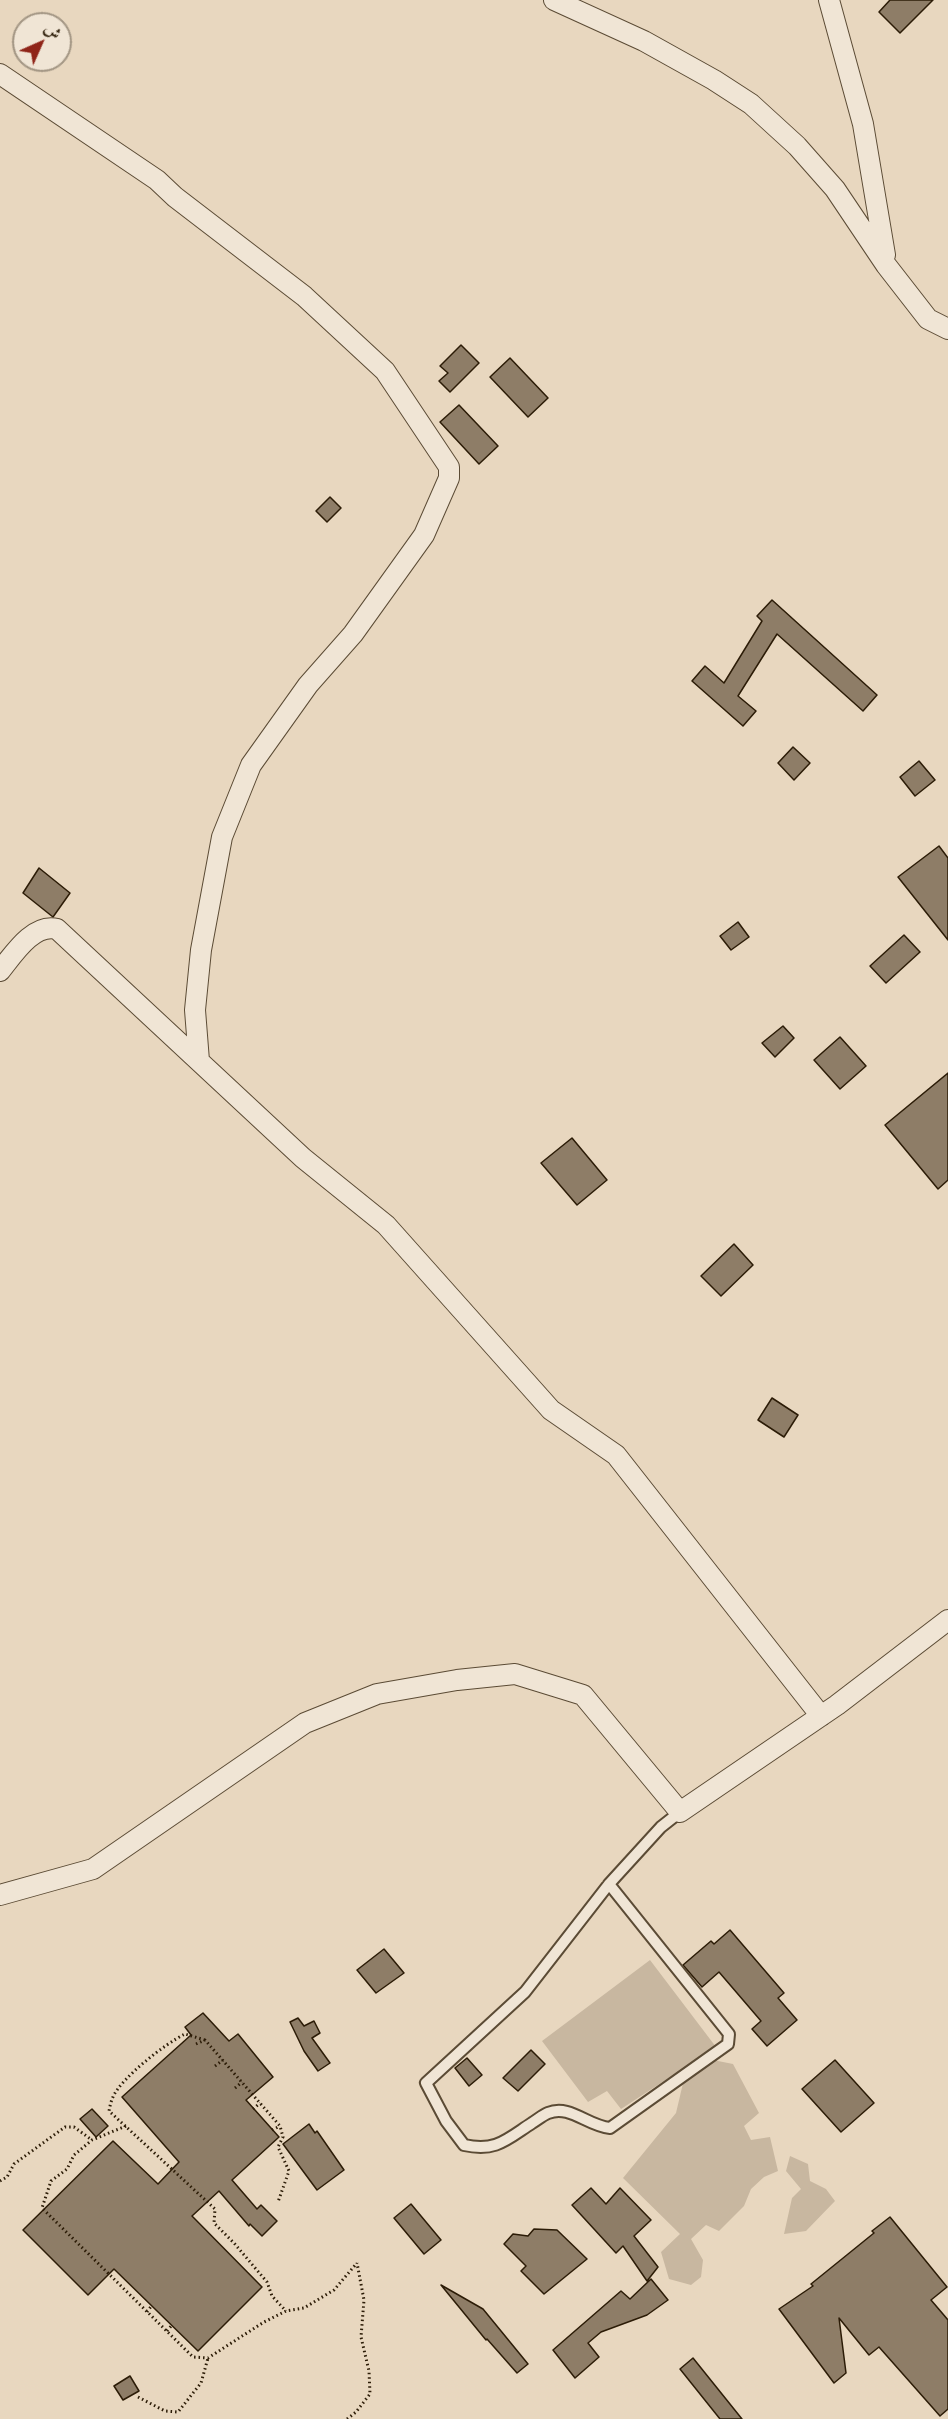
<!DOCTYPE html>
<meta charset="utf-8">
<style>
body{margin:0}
#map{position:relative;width:948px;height:2419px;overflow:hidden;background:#e8d7bf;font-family:"Gentium Book Plus",Amiri,serif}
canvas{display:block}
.north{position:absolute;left:12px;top:12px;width:60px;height:60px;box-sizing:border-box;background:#f0e5d5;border:2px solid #a29583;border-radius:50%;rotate:45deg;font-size:16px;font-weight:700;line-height:24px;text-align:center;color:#2c1c07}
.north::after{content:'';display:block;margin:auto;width:21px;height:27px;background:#8f2418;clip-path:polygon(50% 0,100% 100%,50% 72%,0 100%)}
</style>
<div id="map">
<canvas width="948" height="2419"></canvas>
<div class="north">ش</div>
</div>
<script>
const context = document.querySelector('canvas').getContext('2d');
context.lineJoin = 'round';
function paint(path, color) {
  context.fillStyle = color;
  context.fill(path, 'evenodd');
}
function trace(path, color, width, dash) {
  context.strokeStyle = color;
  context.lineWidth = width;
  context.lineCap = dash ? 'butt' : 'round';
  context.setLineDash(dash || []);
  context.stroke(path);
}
const green = new Path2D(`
 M650,1960l66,87 -95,62 -14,-18 -19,11 -46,-61z
 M713,2060l20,4 26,49 -15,13 7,14 19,-3 8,34 -14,6 -13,12 -7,17 -25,25 -13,-6 -15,14 12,21 -2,17 -10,8 -22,-6 -8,-27 19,-18 -57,-56 53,-65 8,-34z
 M790,2156l18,8 2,17 16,8 9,12 -29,30 -22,3 8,-36 9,-9 -15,-18z`);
const building = new Path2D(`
 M890,0h43l-33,33 -21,-21z
 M461,345l18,18 -29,29 -11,-11 9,-8 -8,-7z
 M510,358l38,40 -20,19 -38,-40z
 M459,405l39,41 -19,18 -39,-42z
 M330,497l11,11 -14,14 -11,-11z
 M772,600l105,95 -14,16 -86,-77 -39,62 18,15 -13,15 -51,-45 13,-15 19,17 38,-62 -5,-5z
 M793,747l17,16 -16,17 -16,-17z
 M919,761l16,19 -20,16 -15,-19z
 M939,846l9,12v82l-50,-63z
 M39,868l31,25 -17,24 -30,-24z
 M738,922l11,15 -18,13 -11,-14z
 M904,935l16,17 -34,31 -16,-17z
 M783,1026l11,12 -19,19 -13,-14z
 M840,1037l26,29 -26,23 -26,-29z
 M948,1073v107l-10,9 -53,-64z
 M572,1138l35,42 -30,25 -36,-42z
 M734,1244l19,21 -32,31 -20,-20z
 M772,1398l26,17 -14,22 -26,-17z
 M730,1930l54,63 -6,5 19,22 -30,26 -15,-17 9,-8 -42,-49 -17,15 -19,-22 28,-24 3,3z
 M384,1949l20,24 -28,20 -19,-23z
 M203,2013l26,28 9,-7 35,43 -27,23 33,37 -47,43 25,29 4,-4 16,16 -15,15 -12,-12 -1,2 -30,-35 -27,25 70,71 -64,64 -84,-82 -26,26 -65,-65 90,-89 45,43 21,-22 -57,-65 69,-62 -6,-8z
 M298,2018l6,8 10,-5 6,12 -8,5 18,25 -12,8 -14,-20 -14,-29z
 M531,2050l14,14 -27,27 -15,-13z
 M467,2058l15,17 -13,11 -14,-18z
 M835,2060l39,43 -33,29 -39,-43z
 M92,2109l16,17 -12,11 -16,-18z
 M309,2124l6,9 2,-2 27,39 -27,20 -34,-46z
 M591,2188l15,16 14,-16 31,32 -17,16 24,31 -11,14 -24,-35 -7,7 -44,-48z
 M411,2204l30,36 -17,14 -30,-36z
 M890,2217l57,70 -16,13 17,20v89l-8,7 -61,-69 -10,8 -30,-37 7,55 -12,10 -55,-74 34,-23 -2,-2 63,-51 -2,-2z
 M534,2229l23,1 30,29 -43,35 -23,-23 5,-5 -22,-22 9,-10 15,2z
 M651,2279l17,21 -21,15 -46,17 -13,11 11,14 -24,21 -22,-28 68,-59 9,8z
 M441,2285l42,24 45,55 -11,9 -30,-34 -1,1z
 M693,2358l49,61h-22l-40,-50z
 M130,2376l9,15 -16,9 -9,-14z`);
const path = new Path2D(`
 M205,2040l-20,-6c-19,9 -64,44 -72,63 -2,4 -3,9 -4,14l106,98 -1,14 20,20 33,39 5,14 14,15
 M196,2044l9,-4 75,86 3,11 -5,10 11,24 -11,31
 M215,2066l8,-6
 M235,2088l7,-6
 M253,2109l7,-6
 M126,2126l-34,14 -18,15 -7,14 -16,12 -9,27 151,149 15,1 56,-36 22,-11 18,-3 30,-18 23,-27
 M272,2130l8,-4
 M0,2181l7,-4 7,-13 51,-37h9l18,13
 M147,2312l5,-7
 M167,2331l5,-6
 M138,2397l27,14 13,1 23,-29 7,-25
 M347,2419l9,-7 14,-18 -1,-23 -8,-34 3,-37 -7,-37`);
const service = new Path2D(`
 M609,1884l120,150 -1,10 -118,84c-23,-2 -40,-24 -62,-15 -5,2 -11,7 -16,10 -26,17 -36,29 -68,22l-18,-24 -20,-38 99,-91 84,-108 52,-57 19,-15`);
const minor = new Path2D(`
 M554,0l90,41 70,39 37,24 46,42 38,43 51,76 42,54 20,10
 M829,0l34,124 22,131
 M0,74l157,106 18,17 129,99 81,75 64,96v11l-25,57 -71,99 -45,51 -57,80 -29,72 -21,113 -6,60 4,51
 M0,971c13,-16 33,-48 57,-42l246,229 83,67 165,185 65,45 205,261
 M0,1895l93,-26 212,-146 72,-29 80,-14 58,-6 68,21 97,117 157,-107 111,-85`);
paint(green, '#c8b7a0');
paint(building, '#8e7d67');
trace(building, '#2c1c07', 1.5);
trace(service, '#5b4b35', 14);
trace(minor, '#5b4b35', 22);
trace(path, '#2c1c07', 3, [1.5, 3]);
trace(service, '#f0e5d5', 10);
trace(minor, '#f0e5d5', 20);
</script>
